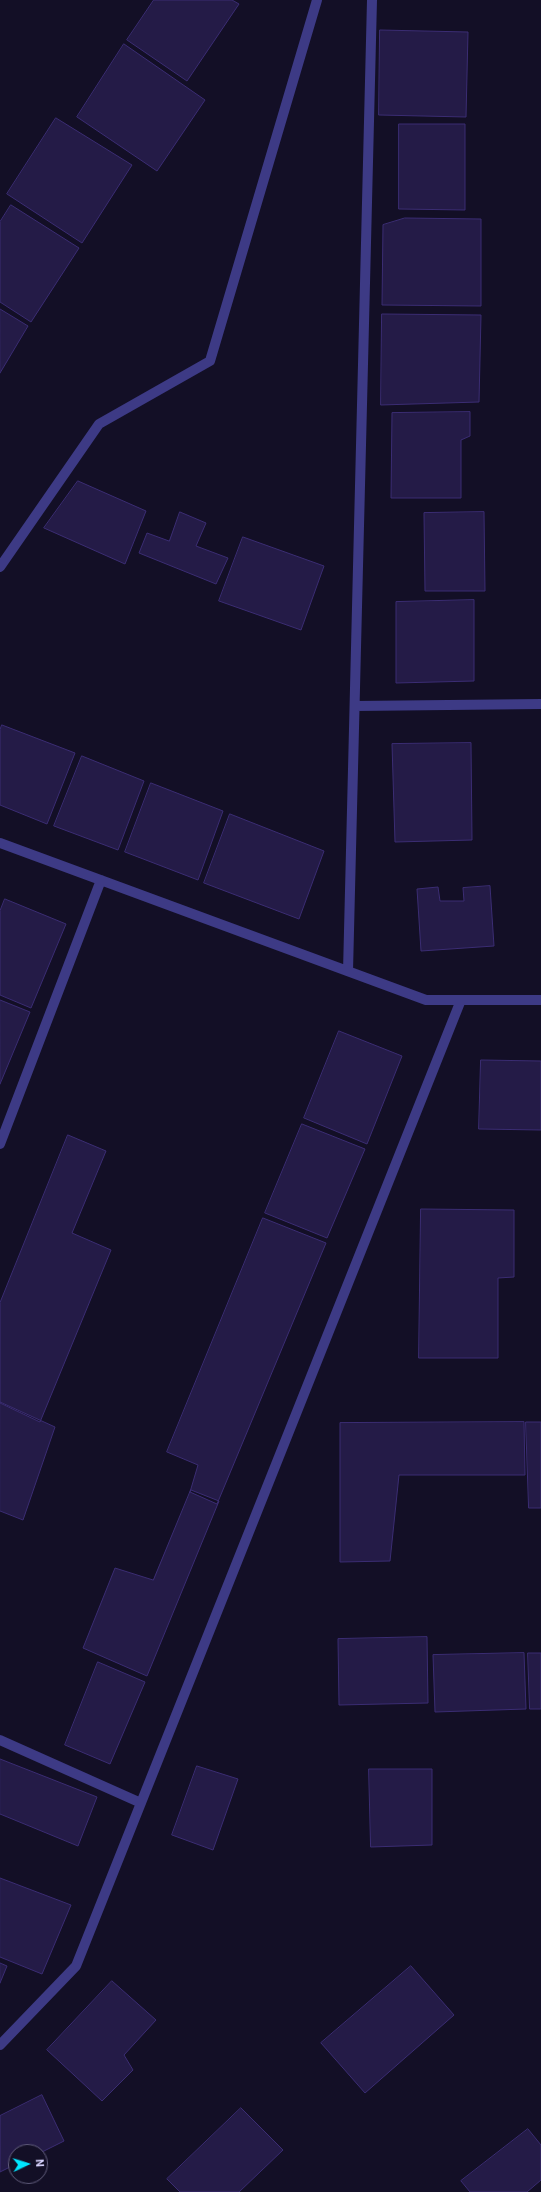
<!DOCTYPE html>
<style>
body{margin:0}
#map{position:relative;width:541px;height:2192px;overflow:hidden;background:#130f26;font-family:Roboto,sans-serif}
canvas{display:block}
.north{position:absolute;left:8px;top:2144px;width:40px;height:40px;box-sizing:border-box;background:#130f26;border:1px solid #625e7d;border-radius:50%;rotate:86deg;font-size:11px;font-weight:700;line-height:16px;text-align:center;color:#d9d4ff}
.north::after{content:'';display:block;margin:auto;width:14px;height:18px;background:#00e5ff;clip-path:polygon(50% 0,100% 100%,50% 72%,0 100%)}
</style>
<div id="map">
<canvas width="541" height="2192"></canvas>
<div class="north">N</div>
</div>
<script>
const context = document.querySelector('canvas').getContext('2d');
context.lineJoin = 'round';
function paint(path, color) {
  context.fillStyle = color;
  context.fill(path, 'evenodd');
}
function trace(path, color, width, dash) {
  context.strokeStyle = color;
  context.lineWidth = width;
  context.lineCap = dash ? 'butt' : 'round';
  context.setLineDash(dash || []);
  context.stroke(path);
}
const building = new Path2D(`
 M154,0h78l7,4 -52,77 -60,-41z
 M380,30l88,2 -2,85 -87,-2z
 M124,44l81,56 -48,71 -80,-54z
 M56,118l76,47 -50,78 -75,-49z
 M399,124h66v86l-66,-1z
 M11,205l68,43 -48,74 -31,-20v-80z
 M405,218l76,1v87l-99,-1 1,-80z
 M0,309l28,17 -28,47z
 M382,314l99,1 -2,87 -98,3z
 M470,412v24l-9,4v58h-70l1,-85z
 M78,481l68,30 -21,53 -81,-36z
 M180,512l26,11 -10,23 32,12 -12,26 -77,-31 8,-20 22,8z
 M484,512l1,79h-60l-1,-78z
 M243,537l81,29 -23,64 -82,-29z
 M474,600v81l-78,2v-81z
 M2,725l73,28 -28,71 -47,-19v-75z
 M471,743l1,97 -77,2 -3,-98z
 M82,756l62,25 -26,69 -64,-24z
 M151,783l72,28 -25,69 -73,-28z
 M230,814l94,37 -25,68 -95,-36z
 M490,886l4,60 -73,5 -4,-62 21,-2 2,14h24l-1,-13z
 M5,899l61,25 -35,84 -31,-13v-84z
 M0,1000l30,12 -30,72z
 M339,1031l63,25 -35,88 -63,-26z
 M481,1060l60,1v69l-62,-1z
 M302,1124l63,25 -38,89 -62,-25z
 M68,1135l38,16 -34,82 39,17 -71,172 -40,-19v-100z
 M421,1209l93,1v67l-16,1v80h-79z
 M263,1218l63,25 -109,261 -27,-12 8,-27 -31,-13z
 M0,1402l55,25 -32,93 -23,-9z
 M524,1422l1,53h-126l-9,86 -50,1v-139z
 M526,1422h15v86h-12z
 M191,1490l28,11 -72,175 -64,-28 32,-80 38,12z
 M427,1637l1,66 -89,2 -1,-66z
 M524,1653l2,56 -91,3 -2,-57z
 M528,1653h13v56h-11z
 M98,1662l47,20 -35,82 -45,-19z
 M0,1759l97,38 -19,49 -78,-32z
 M197,1766l41,13 -25,71 -41,-15z
 M369,1769h63v76l-61,2z
 M0,1878l71,27 -29,69 -42,-17z
 M0,1963l7,3 -7,17z
 M411,1966l43,49 -89,78 -44,-50z
 M112,1981l44,39 -32,35 9,15 -31,31 -55,-51z
 M42,2095l22,46 -24,12 -24,-1v12l-16,8v-56z
 M241,2108l42,42 -44,42h-59l-13,-13z
 M528,2129l13,16v35l-14,12h-57l-9,-11z`);
const street = new Path2D(`
 M0,567l99,-143 111,-63 107,-361
 M355,706l186,-2
 M0,843l426,157h115
 M348,971l24,-971
 M0,1144l101,-264
 M0,1740l141,63
 M0,2045l76,-79 385,-966`);
paint(building, '#241b47');
trace(building, '#3b2d73', 1);
trace(street, '#3d3a85', 10);
</script>
